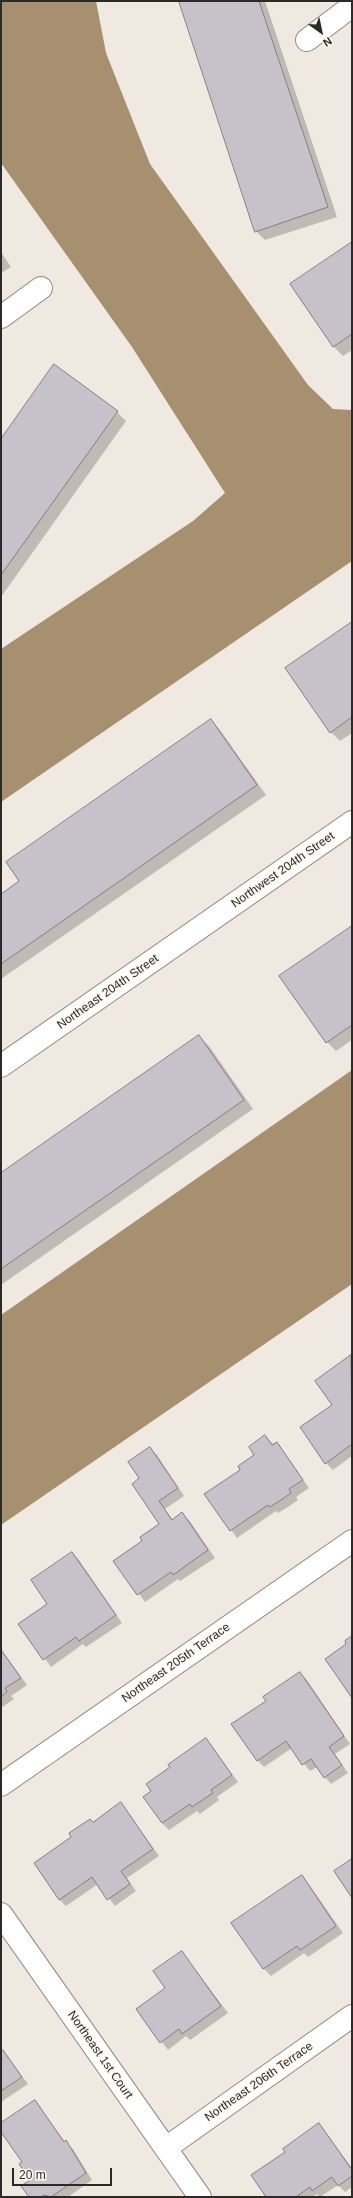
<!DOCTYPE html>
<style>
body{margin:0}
#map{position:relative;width:353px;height:2198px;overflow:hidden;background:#efe9e1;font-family:Arial,sans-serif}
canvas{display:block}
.frame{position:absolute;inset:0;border:2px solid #2c2a26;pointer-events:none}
.north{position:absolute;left:301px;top:12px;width:40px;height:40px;-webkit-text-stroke:3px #fcf7ee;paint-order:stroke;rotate:147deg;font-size:11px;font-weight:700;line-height:16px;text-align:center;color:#2c2a26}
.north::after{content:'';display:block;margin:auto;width:14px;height:18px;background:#2c2a26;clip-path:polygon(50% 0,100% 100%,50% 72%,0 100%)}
.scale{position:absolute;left:12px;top:2168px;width:100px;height:18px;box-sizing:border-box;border:2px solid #2c2a26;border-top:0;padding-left:5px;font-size:12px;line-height:14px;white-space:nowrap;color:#2c2a26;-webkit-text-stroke:3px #fcf7ee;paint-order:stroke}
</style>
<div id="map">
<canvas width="353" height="2198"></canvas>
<div class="frame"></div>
<div class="north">N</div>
<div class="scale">20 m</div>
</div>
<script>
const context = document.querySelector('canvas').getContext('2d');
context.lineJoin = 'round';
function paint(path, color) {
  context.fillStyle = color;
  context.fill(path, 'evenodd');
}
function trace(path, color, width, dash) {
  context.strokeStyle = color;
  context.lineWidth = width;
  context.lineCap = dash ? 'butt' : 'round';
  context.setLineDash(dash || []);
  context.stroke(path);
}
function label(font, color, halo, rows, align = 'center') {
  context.font = font + ' Arial,sans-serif';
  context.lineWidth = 3;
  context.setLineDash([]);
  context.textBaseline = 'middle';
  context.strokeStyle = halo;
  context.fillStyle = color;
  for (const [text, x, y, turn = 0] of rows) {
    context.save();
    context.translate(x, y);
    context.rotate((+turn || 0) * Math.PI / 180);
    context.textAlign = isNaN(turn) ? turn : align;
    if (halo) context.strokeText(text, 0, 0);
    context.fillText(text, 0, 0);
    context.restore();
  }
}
const water = new Path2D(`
 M1,1h95l10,52 44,111 158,221 25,24 19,1v151l-351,241v-153l192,-128 32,-28 -93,-146 -131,-184z
 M352,1070v214l-351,241v-210z`);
const shadow = new Path2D(`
 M180,1h85l72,216 -72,23 -9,-9z
 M352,243v107l-9,6 -9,-9 -42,-62z
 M1,252l10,15 -10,6z
 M117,412l9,9 -125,176v-156z
 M352,623v110l-12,8 -9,-9z
 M211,720l9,10 46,65 -265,184v-84l20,-14z
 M352,927v113l-16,11 -9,-9z
 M199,1036l10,10 44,63 -252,176v-111z
 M351,1356l1,100 -19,14 -7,-7 7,-57z
 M265,1436l9,9 2,-1 7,7 26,37 -13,9 2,3 -10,7 -10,6 -2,-2 -39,27 -31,-44 35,-24 14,-15z
 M150,1448l7,7 27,41 -19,13 8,11 9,-7 7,7 26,38 -35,23 -2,-2 -33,23 -30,-41 29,-20 17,-17 -20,-46z
 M72,1553l7,7 43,63 -36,24 -3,-3 -32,23 -31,-43 28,-20z
 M1,1649l26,36 -16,11 3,3 -13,9z
 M300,1673l7,7 43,64 -15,10 13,19 -17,11 -14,-17 -7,4 -18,-23 -28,19 -7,-7 10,-59z
 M206,1739l32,43 -21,15 2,3 -19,14 -3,-3 -28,19 -7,-7 -10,-31z
 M121,1804l38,52 -32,22 9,13 -21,15 -17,-22 -32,22 -7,-7 14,-62z
 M301,1876l7,7 35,50 -35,24 -4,-4 -33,23 -7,-7 -31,-46z
 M182,1952l46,61 -38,27 -4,-4 -18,14 -31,-41 30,-21z
 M3,2051l25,33 -27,18v-50z
 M35,2101l30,41 8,7 19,31 -24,17h-38l1,-17 -8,-18 -22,-32v-5z
 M319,2124l33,44v19l-7,5 -7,-7 -18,12 -3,-3 -4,3h-46l20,-45z`);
const building = new Path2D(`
 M179,1h80l69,206 -73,25z
 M352,242v92l-19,13 -43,-63z
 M54,364l64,47 -117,164v-136z
 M352,622v95l-22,16 -45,-65z
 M211,719l46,66 -256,179v-70l18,-13 -13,-19z
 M352,926v99l-26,18 -47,-67z
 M199,1035l45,65 -243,169v-96z
 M351,1355l1,89 -27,20 -25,-37 32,-22 -17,-24z
 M265,1435l7,10 5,-3 26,38 -14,9 2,4 -10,7 -11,7 -2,-2 -38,26 -26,-37 36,-24 -2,-4 16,-11 -5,-8z
 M150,1447l28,41 -19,13 13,19 10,-8 26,38 -35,25 -2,-3 -34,23 -24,-34 29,-20 -2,-4 19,-13 -27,-40 7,-6 -11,-16z
 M72,1552l44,63 -37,26 -3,-4 -33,23 -25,-36 29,-20 -16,-24z
 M352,1636v62l-27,-39 21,-15 -1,-3z
 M1,1650l20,28 -16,10 2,4 -6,5z
 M300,1672l44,64 -15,11 13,18 -18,13 -13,-19 -9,6 -16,-24 -29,20 -26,-37 35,-23 -3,-4z
 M206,1738l26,37 -21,15 2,3 -21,14 -2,-3 -28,19 -19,-26 8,-6 -5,-7 24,-17 -2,-2z
 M121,1802l32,47 -32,22 9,13 -23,16 -15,-23 -33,23 -25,-37 37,-26 -2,-4 21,-14 3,3z
 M352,1859v39l-18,-27z
 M302,1875l34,51 -36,24 -3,-4 -34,23 -32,-46z
 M182,1951l39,55 -39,28 -3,-5 -19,14 -24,-34 29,-21 -12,-17z
 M3,2050l19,27 -21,14v-40z
 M35,2100l29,42 2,-2 20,33 -35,24 -7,-2 -3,2h-12l-8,-11 9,-6 -11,-16 3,-2 -21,-30v-9z
 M319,2123l33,47v6l-14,10 -6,-9 -20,14 -2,-4 -14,10h-30l-15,-22 34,-23 -2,-3z`);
const street = new Path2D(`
 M307,40l45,-34
 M1,317l40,-29
 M1,1066l351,-244
 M1,1785l351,-244
 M1,1914l199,283
 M166,2148l186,-132`);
const streetNames = [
 ["Northwest 204th Street",283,870,-35],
 ["Northeast 204th Street",108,992,-35],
 ["Northeast 205th Terrace",176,1663,-35],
 ["Northeast 1st Court",100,2055,55],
 ["Northeast 206th Terrace",259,2082,-35]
];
paint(water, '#a6906f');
paint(shadow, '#0003');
paint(building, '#c7c2ca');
trace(building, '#827d85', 1);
trace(street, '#8f8a82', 24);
trace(street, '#fff', 22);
label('12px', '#2c2a26', '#fcf7ee', streetNames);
</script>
